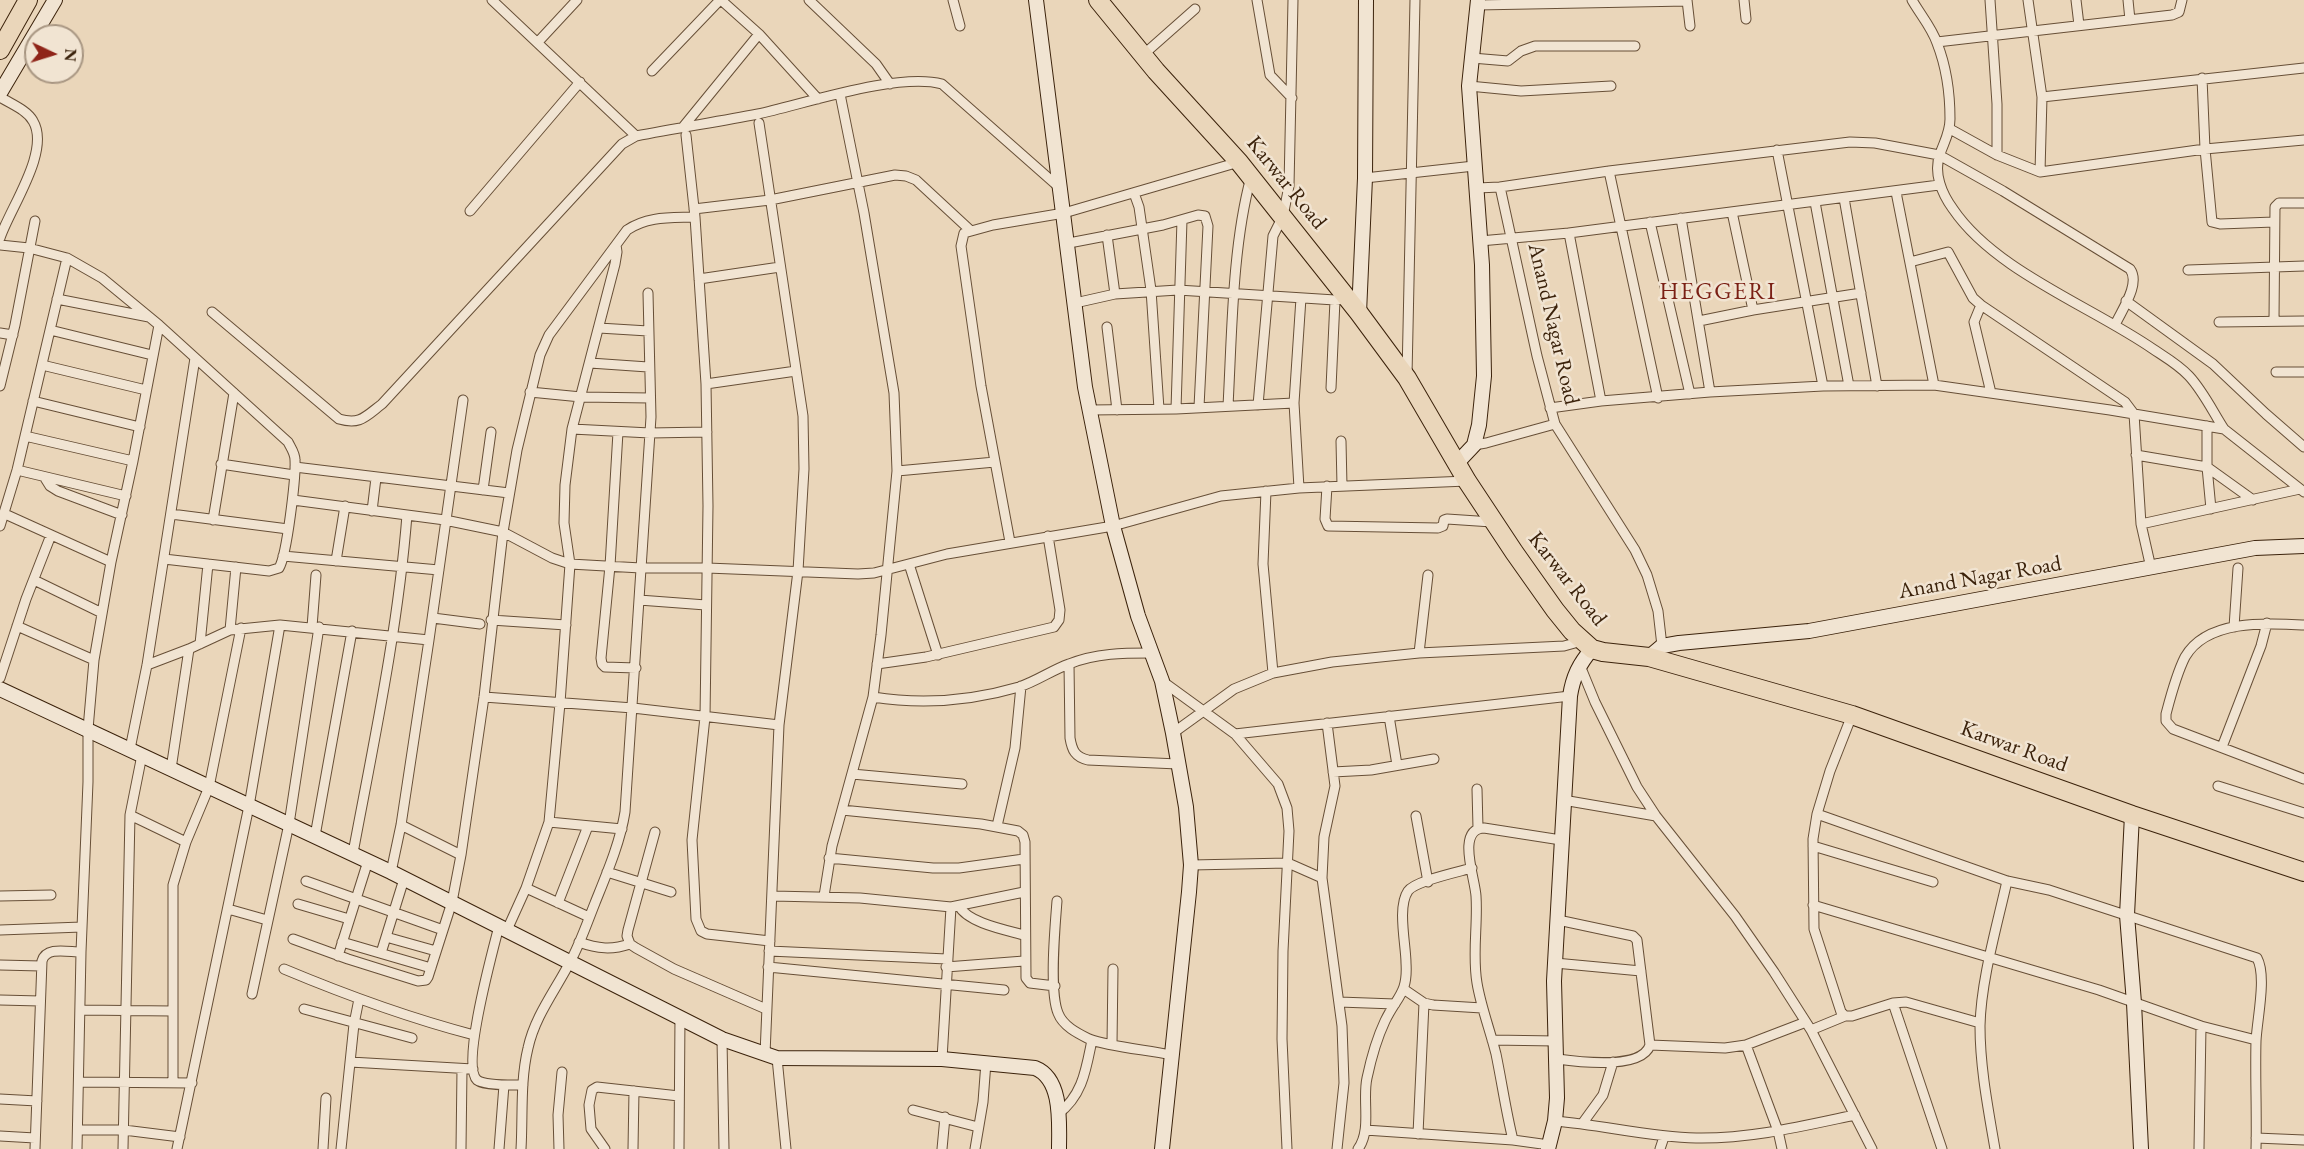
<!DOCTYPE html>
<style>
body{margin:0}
#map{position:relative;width:2304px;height:1149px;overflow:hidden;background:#ead6ba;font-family:"EB Garamond",serif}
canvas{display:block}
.north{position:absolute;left:24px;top:24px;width:60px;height:60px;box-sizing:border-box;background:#f1e4d2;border:2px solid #a89682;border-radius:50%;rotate:94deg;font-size:16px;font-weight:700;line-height:24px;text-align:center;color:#3b220b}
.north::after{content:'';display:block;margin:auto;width:21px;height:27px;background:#8f2418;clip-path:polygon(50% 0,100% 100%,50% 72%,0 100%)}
</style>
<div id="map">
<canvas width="2304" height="1149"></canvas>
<div class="north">N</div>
</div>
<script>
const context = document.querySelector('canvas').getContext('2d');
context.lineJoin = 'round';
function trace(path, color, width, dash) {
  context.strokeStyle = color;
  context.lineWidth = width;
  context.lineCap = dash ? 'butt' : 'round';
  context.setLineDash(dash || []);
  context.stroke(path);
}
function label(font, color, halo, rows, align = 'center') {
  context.font = font + ' "EB Garamond",serif';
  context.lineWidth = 5;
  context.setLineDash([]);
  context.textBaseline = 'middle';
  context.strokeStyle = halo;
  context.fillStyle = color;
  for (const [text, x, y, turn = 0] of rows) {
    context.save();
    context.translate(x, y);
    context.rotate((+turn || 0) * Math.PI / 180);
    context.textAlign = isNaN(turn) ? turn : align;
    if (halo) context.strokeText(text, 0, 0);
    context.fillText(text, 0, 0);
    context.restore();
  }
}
const street = new Path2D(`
 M492,0l144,136
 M721,0l38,34 59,65
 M809,0l67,64 14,20
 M953,0l7,26
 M1257,0l13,75 22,23
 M1687,0l3,26
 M1744,0l2,19
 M1912,0c8,14 20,28 25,43 9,23 13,52 13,76 0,14 -6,23 -10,35 -7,19 2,40 13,55 42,62 138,97 200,140 12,8 26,16 36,27 14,15 24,36 35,53
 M1990,0l7,104v51
 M2028,0l14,97 -2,75
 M2076,0l3,25
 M2128,0l2,20
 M1477,5l210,-4
 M538,42l39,-42
 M1937,42l235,-27 7,-3 3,-12
 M1143,55l52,-46
 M1472,58l36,3 13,-10 14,-5h100
 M652,71l68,-71
 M2202,78l3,71 7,73 8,2 54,-2
 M1469,86l52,5 90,-5
 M0,97c11,7 27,13 33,24 18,30 -23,87 -33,117
 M2042,97l262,-29
 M759,123l44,293 1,53 -6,102 -19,154 -14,329
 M683,127l76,-93
 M1950,129l47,26 43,17 165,-23 99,-9
 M686,135l9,82 11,167 2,122 -3,211 -13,123 4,79 5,12 6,3 63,7
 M1777,150l46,236
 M1609,171l49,227
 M1365,178l109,-12
 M1500,187l109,-16 241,-29 25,1 64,12 64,36 127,78c11,15 -9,42 -15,56
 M1477,188l23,-1 37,169 18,68 80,126 12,25 11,36 4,35
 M1896,192l38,193
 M1134,193l5,14 12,83 8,119
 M1844,198l33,188
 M1815,202l34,184
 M694,209l76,-9 125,-25 11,1 10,4 54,50
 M470,211l110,-129
 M1681,218l29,174
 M1650,222l40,172
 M1569,233l32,168
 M1107,235l8,59
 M1480,241l89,-8 370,-48
 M1069,243l94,-18 35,-10 7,1 3,10 -9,181
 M0,245l29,3 38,10 35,20 57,47 129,117c3,6 7,11 7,18 1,17 -8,95 -16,108l-10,3 -105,-12
 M1910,262l38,-10 25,46 8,7 144,97 9,12 7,110 10,44
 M2188,270l116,-4
 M699,279l81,-12
 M57,299l92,18
 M2126,301l87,63 53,50 38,33
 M1075,303l40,-9 63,-4 157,10 13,-1
 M1981,305l-7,17 17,71
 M1753,310l108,-17
 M212,312l127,107c21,6 26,-2 43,-15l240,-260 14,-8c40,-8 81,-14 122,-22 46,-10 140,-42 184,-30l119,105
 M2274,320l1,-113 4,-4h25
 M1699,321l54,-11 -21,-98
 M2219,322l85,-1
 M1107,327l10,83
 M599,328l49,3
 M50,330l102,25
 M0,333l13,2
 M590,363l58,4
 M42,365l104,25
 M2276,372h28
 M1407,376l8,-376
 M706,384l90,-13
 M0,386l15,-61 20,-104
 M1331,388l4,-88
 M530,392l51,5 69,1
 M33,401l107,26
 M1258,405l15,-169 10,-20 6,-30 4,-186
 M1228,406c4,-72 4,-159 23,-229
 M1550,408l51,-7 109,-9 113,-6 111,-1 176,25 114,19 80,63
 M1176,409l6,-189
 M1090,410l86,-1 118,-6
 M2207,426v41l4,42
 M572,429l78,4 57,-1
 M618,432l-8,134 -9,92 1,6 3,3 31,1
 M25,436l108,25
 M1341,441l1,45
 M1474,445l12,-2 69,-19
 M2136,455l71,12 46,33
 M221,464l73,11
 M295,467l214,26
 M17,470l109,26
 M897,471l98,-9
 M45,478l5,8 8,5 64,24
 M1327,486l-2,33 3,7 110,2 5,-2 1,-6 3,-1 45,3
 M1299,488l-5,-85 7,-105
 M483,490l8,-58
 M1266,491l-3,73 10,109
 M293,500l152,20 58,12 49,26 18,6 71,4h66l151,6 16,-1 73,-19 166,-28 108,-30 78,-8 168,-7
 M372,511l4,-33
 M5,514l106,48
 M171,514l117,15
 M213,520l21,-127
 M2141,524l159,-35
 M0,526l17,-56 50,-212
 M1010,542l-29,-156 -20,-140 3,-13 29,-8 71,-12 175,-51
 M283,556l156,14
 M336,561l9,-55
 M909,564l29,91
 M34,580l68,33
 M639,600l67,5
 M433,618l47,6
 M491,620l75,5
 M2304,625c-37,-2 -97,-6 -119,32 -9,18 -14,38 -19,57v7l7,8 131,50
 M17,626l77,34
 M312,627l4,-52
 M2234,627l4,-59
 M230,630l6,-63
 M200,644l8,-80
 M1419,653l9,-78
 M1579,663l16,39 42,85 19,29 79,100 39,56 37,58 61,119
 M877,664l49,-7 128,-30 5,-7 1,-10 -12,-74
 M1069,664l1,74c2,12 5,19 18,22l90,4
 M147,665l42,-16 41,-19 50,-5
 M0,678l26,-79 25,-64
 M1162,681l73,53 43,50 9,24 2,23 -6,120 -1,88 5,110
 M484,697l149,11 146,17
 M873,697c50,8 98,4 146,-10 18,-6 33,-17 50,-23 27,-11 55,-11 82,-11
 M1852,715l-22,56 -13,43 -4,25 1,90 27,83 4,4h7l41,-13 13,-1 74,21
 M1389,716l8,49
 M1327,723l8,63 -11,51 -2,41 20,148 2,57 -7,66
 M1173,733l61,-44 39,-16 59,-11 87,-9 145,-7 18,-5
 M1235,734l335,-38
 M2222,747l39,-101 6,-23
 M130,749l17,-84 48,-307
 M171,769l18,-120
 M1333,772l38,-2 63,-11
 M852,774l110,10
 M2218,786l86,27
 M1477,789l1,39
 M1563,800l93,16
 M842,810l139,14 37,7 5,4 2,7 1,136 4,5 25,3
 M1817,814l190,67 42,9 208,68c10,18 0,61 -1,83 -1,36 1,72 0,108
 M130,815l56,27
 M1416,816l12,66
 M549,822l73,7
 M401,825l60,30
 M997,826l18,-78 6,-62
 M655,832l-27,98 -1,6 3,8 6,4 38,21 92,40
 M315,836l37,-205
 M1813,846l120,36
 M353,853c21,-112 45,-224 54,-338
 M829,858l104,10h26l65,-9
 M1191,865l97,-2 34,15
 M391,872l10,-47 28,-185 34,-240
 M607,872l64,20
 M306,881l137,49
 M526,888l63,29
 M0,896l51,-1
 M773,896l87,2 91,9 73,-15
 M824,896l8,-50 41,-149 8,-62 16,-164 -3,-78 -30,-180 -24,-119
 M1057,901c-2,26 -8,90 1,112 5,13 19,20 31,26 21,8 60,11 82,16
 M558,903l30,-77
 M298,904l51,15
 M1813,905l286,85 102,36
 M959,906c9,17 47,24 65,29
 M228,909l39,11
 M499,926c-6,24 -38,139 -22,154 8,6 36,5 46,5
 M0,930l82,-3
 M507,930l19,-42 23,-66 11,-119 10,-139 -6,-41 1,-38 7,-56 43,-165 2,-12 -1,-7
 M386,937l50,14
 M293,939l55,20 70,22 8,-1 2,-3 24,-75 9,-47 23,-158 19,-165 14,-82 23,-95 9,-20 78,-105c21,-14 43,-12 68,-13
 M342,942l89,26
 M579,942c19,7 33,8 51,2
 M769,951l178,8
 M381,953l23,-74
 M338,956l30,-95
 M1555,963l86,8
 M0,965l41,1
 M768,967l236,23
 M946,967l78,-6
 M284,969c62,26 125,49 190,66
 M1405,990l19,13 9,2 49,3
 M252,994l37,-170 30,-197
 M0,1000l40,1
 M1339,1002l56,2
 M1893,1003l49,146
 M304,1009l108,29
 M80,1010l92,1
 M1811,1030l34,-14
 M722,1039l2,110
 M1492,1040l64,1
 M1112,1044l1,-75
 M1650,1045l75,3 21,-3 60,-23
 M1746,1045l32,86 4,18
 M777,1058l9,91
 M942,1059l9,-152
 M1557,1059c22,3 85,11 93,-14l-13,-105 -4,-4 -75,-16
 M350,1062l123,7
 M79,1082l113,1
 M173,1083v-198l13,-43 23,-55 32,-159
 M0,1099l37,2
 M913,1110l65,17
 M1058,1114c25,-19 28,-45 34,-74
 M1555,1121c48,4 94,16 141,17 54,1 107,-12 159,-23
 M1582,1124l21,-29 10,-33
 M78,1130h46l56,7
 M1365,1130l148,10 36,5
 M1418,1134l6,-131
 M0,1136l35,2
 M2256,1138l48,2
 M1513,1140c-7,-28 -11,-57 -17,-86 -6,-24 -15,-47 -19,-71 -5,-29 1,-58 -1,-87 -1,-18 -20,-67 8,-68l77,12
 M35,1149l7,-188c4,-15 26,-9 39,-9
 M77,1149l4,-197 7,-170v-53l6,-69 17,-98 22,-101 26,-136
 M123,1149l7,-334 12,-60
 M177,1149l72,-343 31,-181 149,15
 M323,1149l3,-51
 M341,1149l13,-125 5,-25
 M461,1149l1,-80
 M499,1149l5,-64
 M521,1149c2,-33 -1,-68 7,-101 7,-32 27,-57 42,-86 10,-18 17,-39 25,-59 12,-30 25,-60 30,-91l26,-395 -3,-124
 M559,1149l-1,-34 4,-43
 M605,1149l-14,-20 -2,-24 3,-15 5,-3 9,1 73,8
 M633,1149l1,-58
 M679,1149l1,-133
 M942,1149l3,-32
 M975,1149l8,-47 3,-40
 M1358,1149c14,-19 4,-49 9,-71 4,-19 10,-40 18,-57 12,-25 23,-27 21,-58 0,-18 -9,-56 2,-72 7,-10 50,-19 64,-23
 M1660,1149l4,-12
 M1995,1149c-7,-41 -15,-82 -15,-123 1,-46 17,-100 27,-145
 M2199,1149l2,-123 55,14`);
const secondary = new Path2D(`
 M1036,0l49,387 28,139 25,90 24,65 11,52 13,74 5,58 -2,27 -27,257
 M0,93l55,-93
 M1359,313l6,-135 1,-178
 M1457,463l17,-18 5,-20 5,-49 -2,-111 -13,-179 9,-86
 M1649,657l13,-11 17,-3 130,-12 446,-83 49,-2
 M0,689l391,183 331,167 55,19 165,1 93,9c28,11 24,56 24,81
 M2132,815l-5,100 7,88 7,146
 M1548,1149l7,-28 2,-23 -3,-117 16,-285c3,-19 9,-32 22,-47`);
const highway = new Path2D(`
 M1098,0l58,71 83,91 120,151 48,65 60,103 47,71 41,58 17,21 20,18 11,3 46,5 203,58 280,100 172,57
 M0,50l28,-50`);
const streetNames = [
 ["Karwar Road",1286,183,51],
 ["Anand Nagar Road",1553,324,77],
 ["Anand Nagar Road",1980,578,-10],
 ["Karwar Road",1567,579,52],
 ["Karwar Road",2014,747,20]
];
const neighbourhoodNames = [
 ["HEGGERI",1718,292]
];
trace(street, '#674f37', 11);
trace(secondary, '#3b220b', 16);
trace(highway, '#3b220b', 20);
trace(street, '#f1e4d2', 9);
trace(secondary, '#f1e4d2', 14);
trace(highway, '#ead6ba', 18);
label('22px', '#3b220b', '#f1e4d2', streetNames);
context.letterSpacing = '1.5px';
label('24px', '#7a1f14', '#f1e4d2', neighbourhoodNames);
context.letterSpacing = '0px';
</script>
